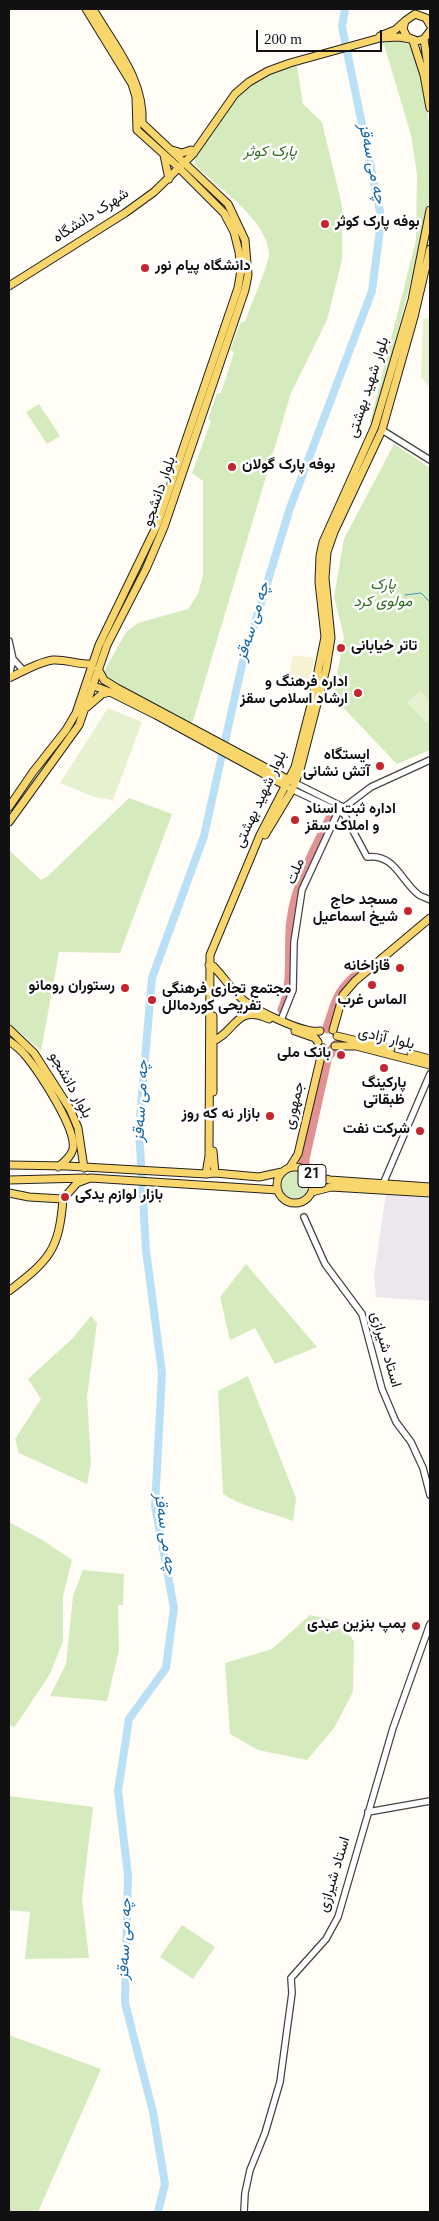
<!DOCTYPE html>
<meta charset="utf-8">
<style>
body{margin:0}
#map{position:relative;width:439px;height:2221px;overflow:hidden;background:#fffdf5;font-family:Georgia,serif}
canvas{display:block}
.frame{position:absolute;inset:0;border:10px solid #111;pointer-events:none}
.scale{position:absolute;left:256px;top:30px;width:126px;height:22px;box-sizing:border-box;border:2px solid #111;border-top:0;padding-left:6px;font-size:15px;line-height:18px;white-space:nowrap;color:#111;-webkit-text-stroke:4px #fff;paint-order:stroke}
</style>
<div id="map">
<canvas width="439" height="2221"></canvas>
<div class="frame"></div>
<div class="scale">200 m</div>
</div>
<script>
const context = document.querySelector('canvas').getContext('2d');
context.lineJoin = 'round';
function paint(path, color) {
  context.fillStyle = color;
  context.fill(path, 'evenodd');
}
function trace(path, color, width, dash) {
  context.strokeStyle = color;
  context.lineWidth = width;
  context.lineCap = dash ? 'butt' : 'round';
  context.setLineDash(dash || []);
  context.stroke(path);
}
function label(font, color, halo, rows, align = 'center') {
  context.font = font + ' Georgia,Vazirmatn,serif';
  context.lineWidth = 5;
  context.setLineDash([]);
  context.textBaseline = 'middle';
  context.strokeStyle = halo;
  context.fillStyle = color;
  for (const [text, x, y, turn = 0] of rows) {
    context.save();
    context.translate(x, y);
    context.rotate((+turn || 0) * Math.PI / 180);
    context.textAlign = isNaN(turn) ? turn : align;
    if (halo) context.strokeText(text, 0, 0);
    context.fillText(text, 0, 0);
    context.restore();
  }
}
const industrial = new Path2D(`
 M386,1193l44,5v103l-54,-4 -2,-21z`);
const farmland = new Path2D(`
 M293,655l21,3 -6,32 -21,-4z`);
const green = new Path2D(`
 M396,40l14,5 4,5 8,29 8,49v68l-16,74 -41,155 -3,-3 46,-182 1,-66 -6,-39 -28,-94z
 M297,66l6,38 19,18 20,84v54l-15,60 -36,73 -99,331 -90,-49 24,-43 12,-9 50,-14 10,-15 5,-19v-94l-11,-8 19,-52 -3,-2 9,-26h4l13,-41 -4,-2 11,-28h4c4,-13 24,-58 24,-68 -1,-34 -53,-68 -75,-90l2,-7c26,-38 49,-86 101,-91z
 M39,404l21,32 -13,8 -21,-32z
 M394,444l36,24v282l-33,14 -64,-67 11,-60 -10,-40 10,-58z
 M129,798l43,16 -52,139 -61,-1 -18,99 -32,-28v-173l32,30 7,-4z
 M282 1185a13 13 0 1 1 26 0a13 13 0 1 1-26 0Z
 M246,1264l71,83 -42,17 -20,-36 -25,12 -10,-43z
 M91,1316l6,7 -10,74 4,66 -4,21 -68,-31 -4,-14 26,-40 -13,-20 45,-41z
 M248,1376l48,122 -3,23c-23,-9 -49,-13 -70,-27l-5,-103z
 M9,1522l35,19 28,19 -9,36v45l-13,33 -36,54 -5,-4z
 M83,1570l41,4 -1,31h-5l1,45 -12,51 -57,-5 16,-32 7,-68z
 M310,1615l28,6 16,20 -1,51 -19,36 -27,32 -49,-10 -28,-16 -5,-71 47,-14z
 M9,1796l84,11 -11,91 7,60 -64,1 5,-47 -21,-2z
 M182,1925l33,22 -22,32 -33,-22z
 M9,2035l92,34 -63,143h-29z`);
const pitch = new Path2D(`
 M430,318v70l-9,-11 2,-58z
 M420,691l10,11v18l-4,3 -19,-21z
 M108,708l34,14 -29,78 -19,-3 -34,-14z`);
const stream = new Path2D(`
 M405,595l16,-2 9,9`);
const river = new Path2D(`
 M158,2212l7,-28 -12,-72 -28,-109 3,-128 -10,-84 11,-72 37,-51 8,-60 -19,-102 7,-133 -16,-123 -7,-121 13,-151 52,-142 37,-167 49,-161 82,-217 8,-62v-17l-38,-185 3,-18`);
const taxiway = new Path2D(`
 M283,1010c12,-28 5,-60 9,-90 5,-39 26,-75 43,-110
 M328,1028c9,-27 9,-36 32,-55
 M309,1173l-5,-9v-5l23,-103 10,-11`);
const minor = new Path2D(`
 M382,430l48,30
 M9,641l4,18
 M9,676l4,-17 11,12
 M291,781l52,26
 M289,788l55,26 23,43c28,-4 34,25 52,38 3,2 8,3 11,5
 M281,1020l12,-30 1,-48 8,-52 36,-78 33,-25 59,-27
 M383,1184l47,-110
 M304,1217l21,47 37,50 20,75 14,33 15,20 12,26 7,27
 M368,1812l62,-11
 M244,2212l1,-19 5,-23 15,-37 15,-51 12,-89 -1,-15 35,-39 12,-22 55,-189 37,-104`);
const major = new Path2D(`
 M430,25l-4,-7 -11,-4 -10,7 -2,8 4,8 10,4 7,-2 6,-8
 M380,36l15,-6 10,-9
 M424,39l6,42
 M413,41l11,34 6,33
 M172,150l10,3 9,-3
 M164,155l5,24
 M9,286l116,-73 29,-21 39,-38 42,-60 14,-12 19,-11 22,-8 90,-25 19,-1 11,2
 M98,669l6,11 13,8 172,92
 M9,678c13,-6 29,-16 44,-18 13,-1 25,5 39,4
 M91,685l19,7 46,23 130,71
 M87,707l15,-13 8,-2
 M9,807l24,-35 33,-42 10,-17 23,-68 58,-120 81,-237 3,-18 -2,-18 -5,-20 -10,-19 -47,-47 -40,-36 -1,-33 -4,-13 -46,-75
 M9,822l70,-97 28,-80 39,-76 18,-42 81,-237 3,-15 -3,-35 -17,-36 -86,-81c3,-43 -29,-79 -49,-114
 M265,835l27,-45 8,-20 26,-101 5,-31 -6,-60 2,-26 7,-20 48,-102 32,-113 16,-68
 M209,965l4,1c10,10 18,23 28,32 13,12 63,36 79,33
 M213,1016v76
 M9,1029l25,24 36,56 8,19 6,40
 M333,1030l10,-35 12,-14 75,-63
 M295,1031l20,7 3,4
 M337,1036l54,13
 M9,1041c6,4 12,9 17,15 13,16 51,73 47,93 -2,8 -9,13 -15,18
 M211,1042c25,-9 24,-39 58,-23
 M335,1046h21l74,19
 M411,1054l19,5
 M213,1151l2,22
 M9,1165l58,1 139,8 9,-1 44,4 23,-5
 M277 1185a18 18 0 1 1 36 0a18 18 0 1 1-36 0Z
 M290,1167l8,-13 25,-106
 M206,1174l3,-18 1,-201 50,-120 35,-68 17,-66 13,-64 -6,-55 1,-26 3,-14 52,-116 37,-126 18,-90
 M311,1176l19,4 100,7
 M9,1180l76,-2
 M312,1192l19,-5 99,6
 M9,1193l20,4 34,2 14,-16 13,-5 188,12
 M9,1291c40,-31 50,-40 54,-92`);
const markers = [
 [325,224,5,"#c4262e"],
 [145,268,5,"#c4262e"],
 [232,467,5,"#c4262e"],
 [341,648,5,"#c4262e"],
 [358,693,5,"#c4262e"],
 [380,766,5,"#c4262e"],
 [295,820,5,"#c4262e"],
 [408,911,5,"#c4262e"],
 [400,968,5,"#c4262e"],
 [372,985,5,"#c4262e"],
 [125,988,5,"#c4262e"],
 [152,1000,5,"#c4262e"],
 [341,1055,5,"#c4262e"],
 [384,1068,5,"#c4262e"],
 [270,1116,5,"#c4262e"],
 [420,1131,5,"#c4262e"],
 [65,1197,5,"#c4262e"],
 [416,1626,5,"#c4262e"]
];
const shields = [
 [312,1176,28]
];
const shieldNames = [
 ["21",312,1176]
];
const parkNames = [
 ["پارک کوثر",270,154],
 ["پارک",383,587],
 ["مولوی کرد",383,604]
];
const streetNames = [
 ["شهرک دانشگاه",92,217,-33],
 ["بلوار شهید بهشتی",370,388,-72],
 ["بلوار دانشجو",161,492,-71],
 ["بلوار شهید بهشتی",262,800,-65],
 ["ملت",297,872,-68],
 ["بلوار آزادی",386,1040,13],
 ["بلوار دانشجو",69,1086,61],
 ["جمهوری",296,1106,-77],
 ["استاد شیرازی",384,1350,74],
 ["استاد شیرازی",336,1875,-73]
];
const poiNames = [
 ["بوفه پارک کوثر",335,224,"left"],
 ["دانشگاه پیام نور",155,268,"left"],
 ["بوفه پارک گولان",242,467,"left"],
 ["تاتر خیابانی",351,648,"left"],
 ["اداره فرهنگ و",348,684],
 ["ارشاد اسلامی سقز",348,701],
 ["ایستگاه",370,757],
 ["آتش نشانی",370,774],
 ["اداره ثبت اسناد",305,811,"left"],
 ["و املاک سقز",305,828,"left"],
 ["مسجد حاج",398,902],
 ["شیخ اسماعیل",398,919],
 ["قازاخانه",390,968],
 ["رستوران رومانو",115,988],
 ["مجتمع تجاری فرهنگی",162,991,"left"],
 ["تفریحی کوردمالل",162,1008,"left"],
 ["الماس غرب",372,1002,"center"],
 ["بانک ملی",331,1055],
 ["پارکینگ",384,1085,"center"],
 ["ظبقاتی",384,1102,"center"],
 ["بازار نه که روز",260,1116],
 ["شرکت نفت",410,1131],
 ["بازار لوازم یدکی",75,1197,"left"],
 ["پمپ بنزین عبدی",406,1626]
];
const waterNames = [
 ["چە می سەقز",370,164,78],
 ["چە می سەقز",255,622,-73],
 ["چە می سەقز",143,1101,-87],
 ["چە می سەقز",163,1534,82],
 ["چە می سەقز",127,1939,-88]
];
paint(industrial, '#eee6ef');
paint(farmland, '#f6f3d4');
paint(green, '#d5ebbd');
paint(pitch, '#e6f2cf');
trace(stream, '#3f96cf', 1);
trace(river, '#b9e0f7', 8);
trace(taxiway, '#e29292', 11);
trace(minor, '#444', 8);
trace(major, '#222', 9);
trace(minor, '#fff', 5.5);
trace(major, '#f9d66b', 7);
for (const [x, y, r, color] of markers) {
  const dot = new Path2D();
  dot.arc(x, y, r, 0, 2 * Math.PI);
  context.fillStyle = color;
  context.fill(dot);
  trace(dot, '#fff', 2);
}
for (const [x, y, w] of shields) {
  const box = new Path2D();
  box.roundRect(x - w / 2, y - 11.5, w, 23, 4);
  context.fillStyle = '#fff';
  context.fill(box);
  trace(box, '#111', 1);
}
label('bold 14px', '#111', null, shieldNames);
label('italic 15px', '#2f6b1f', '#fff', parkNames);
label('15px', '#111', '#fff', streetNames);
label('bold 15px', '#111', '#fff', poiNames, 'right');
label('italic 16px', '#1768a6', '#fff', waterNames);
</script>
